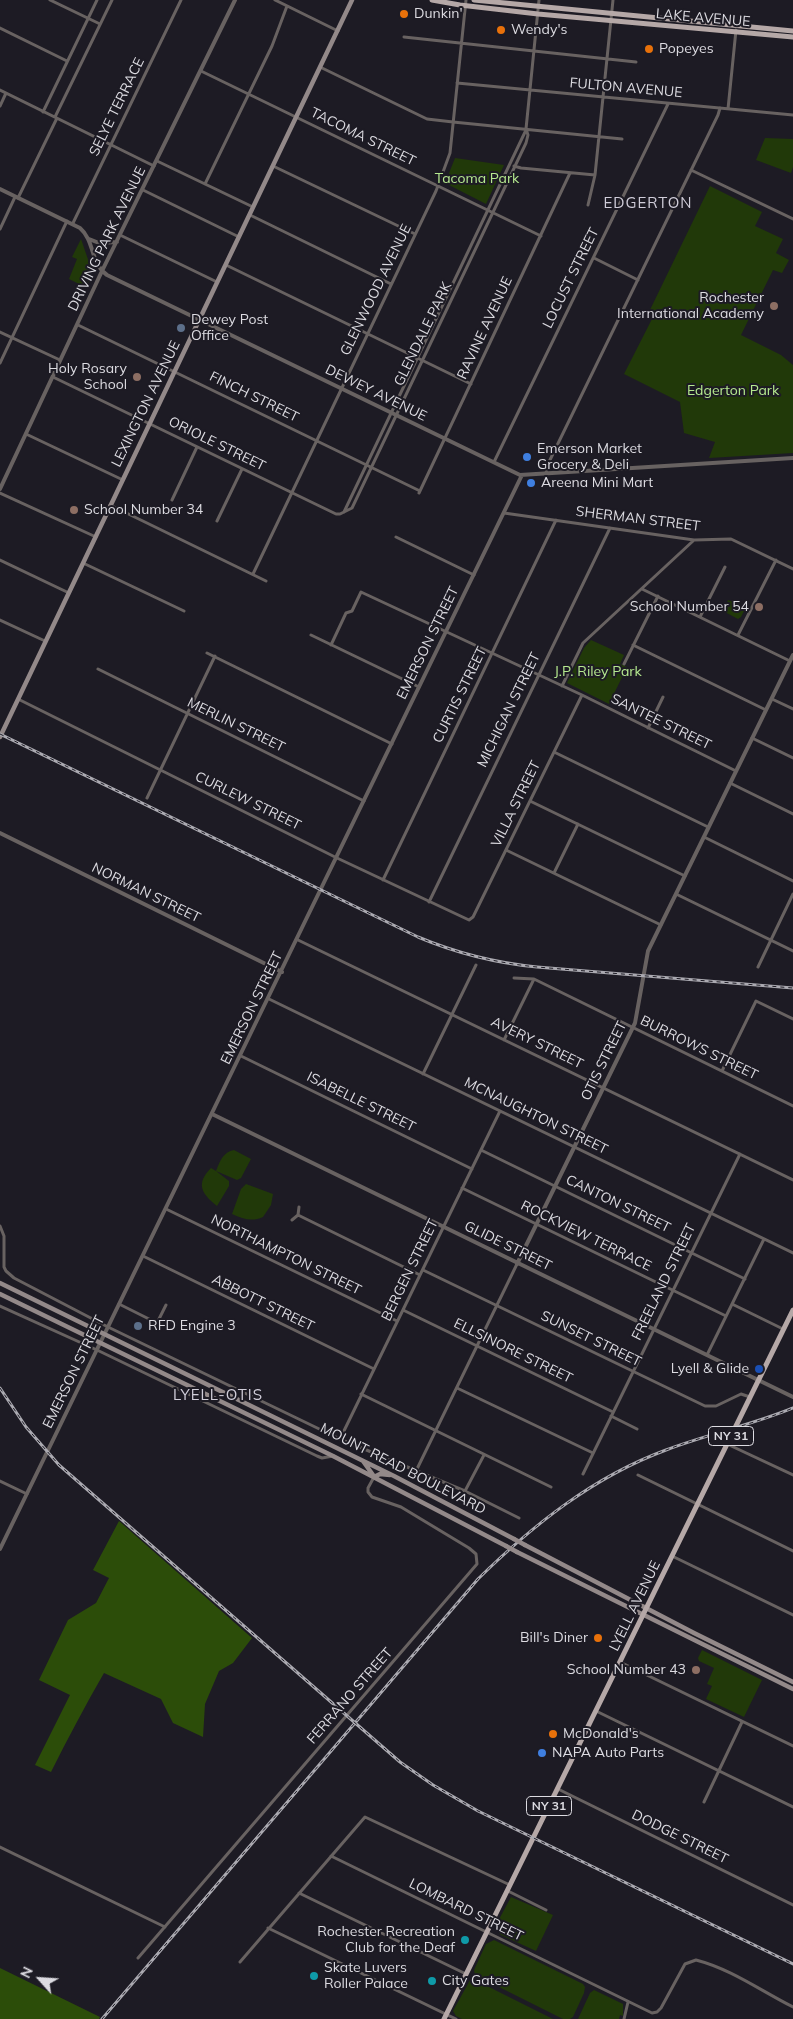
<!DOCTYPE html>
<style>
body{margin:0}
#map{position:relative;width:793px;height:2019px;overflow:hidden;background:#1d1b24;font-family:Mulish,sans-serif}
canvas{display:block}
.north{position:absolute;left:15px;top:1954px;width:50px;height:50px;-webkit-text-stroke:4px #1d1b24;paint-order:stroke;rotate:296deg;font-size:14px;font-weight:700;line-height:20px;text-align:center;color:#dcdbe1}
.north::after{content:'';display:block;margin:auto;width:18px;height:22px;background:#dcdbe1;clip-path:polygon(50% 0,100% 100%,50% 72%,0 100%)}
</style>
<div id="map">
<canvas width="793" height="2019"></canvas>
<div class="north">N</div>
</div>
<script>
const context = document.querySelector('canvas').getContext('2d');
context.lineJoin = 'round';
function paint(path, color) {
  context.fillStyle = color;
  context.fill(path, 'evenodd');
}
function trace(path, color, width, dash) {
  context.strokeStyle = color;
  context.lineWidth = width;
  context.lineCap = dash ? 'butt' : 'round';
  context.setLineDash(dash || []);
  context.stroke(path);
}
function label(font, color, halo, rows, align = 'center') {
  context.font = font + ' Mulish,sans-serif';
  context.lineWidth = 4;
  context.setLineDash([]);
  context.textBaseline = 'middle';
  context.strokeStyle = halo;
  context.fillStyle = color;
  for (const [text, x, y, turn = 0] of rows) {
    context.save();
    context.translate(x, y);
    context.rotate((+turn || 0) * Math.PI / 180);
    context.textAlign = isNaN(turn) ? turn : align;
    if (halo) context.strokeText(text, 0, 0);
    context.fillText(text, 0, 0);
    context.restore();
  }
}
const green = new Path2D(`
 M765,138l28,1v28l-2,6 -35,-13z
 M455,158l49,7 -18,39 -41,-21z
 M710,186l52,26 -7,14 28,13 -7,14 13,7 -7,13 -9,-3 -32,65 40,20 12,10v88l-84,5 6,-16 -31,-9 -4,-31 -56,-28 29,-57 -5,-3z
 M81,239l11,32 -5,17 -18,-9 8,-20 -5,-2z
 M728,600l18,7 -5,10 -3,2 -15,-8z
 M591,640l33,15 -4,9 7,3 -18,37 -42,-21 17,-35z
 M234,1150l17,9 -10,19 -4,2 -21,-9 13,10v5l-12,20c-15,-12 -22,-22 -6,-38l5,3c4,-10 7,-19 18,-21z
 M246,1184l27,10 -2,11 -8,12c-11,5 -20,2 -31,-3l9,-25z
 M702,1650l60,30 -18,37 -38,-18 6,-13 -5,-2 7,-16 -15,-7 -1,-3z
 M511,1897l42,18 -17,36 -35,-16 -4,-5v-7z
 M494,1940l89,44 2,3 -1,6 -11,24 -3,2h-7l-88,-44 -1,-5 12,-26z
 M470,1980l9,2 74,37h-91l-6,-3 -3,-5z
 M594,1990l29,14v12l-3,-1 -1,4h-41l12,-26z`);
const forest = new Path2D(`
 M119,1521l133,117 -19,25 -14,8 -14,33 -2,33 -30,-14 -12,-24 -57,-26c-19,33 -36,65 -53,99l-16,-7 35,-70 -31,-15 29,-60 28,-17 13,-25 -16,-8z
 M0,1968l100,49 -1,2h-99z`);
const minor = new Path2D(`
 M50,0l50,24
 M275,0l63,31
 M0,28l67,33
 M404,37l232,25
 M320,67l107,52 26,3
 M201,71l340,165
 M457,83l336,32
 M0,90l154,76
 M0,106l6,-13
 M728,109l8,-79
 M43,112l54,-112
 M55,117l57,-117
 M453,122l169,17
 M157,161l96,46
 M273,166l142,68
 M514,166l7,2 74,7
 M691,170l102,49
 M205,184l67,-138 15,-40
 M143,190l96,47
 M18,198l39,-80
 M588,205l7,-30 18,-175
 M250,215l141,69
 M73,223l108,-223
 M0,229l15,-32
 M120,235l97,47
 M594,258l44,22
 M226,265l245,119
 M78,325l342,166
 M0,332l60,28
 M0,363l67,-142
 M53,377l283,137h4l12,-6 174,-365 2,-8 -2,-6 13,-129
 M26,434l97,46
 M494,462l174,-358
 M546,473l2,-9 170,-349 2,-7
 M0,493l96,44
 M419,493l151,-320
 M172,500l25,-53
 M110,505l156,76
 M344,512l182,-382
 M504,513l190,27 37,-1 62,30
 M217,521l25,-52
 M396,537l78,38
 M0,560l69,33
 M83,563l101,48
 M253,574l183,-383 14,-38 16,-153
 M642,589l148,72
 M700,617l25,-50
 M0,620l45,21
 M311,635l108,52
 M738,635l38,-75
 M331,645l15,-32 6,-2 9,-19 221,103 154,76
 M633,645l133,65
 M207,653l185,91
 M624,664l34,-68
 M98,669l266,132
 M562,686l21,-43 110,-102
 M18,699l319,159 132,62 4,-3 109,-222
 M772,699l21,10
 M648,728l15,-31
 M752,738l41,20
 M554,752l154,75
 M730,783l63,31
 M147,798l68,-142
 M530,801l155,75
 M704,837l89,44
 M506,850l155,75
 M554,873l24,-49
 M383,880l173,-360
 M676,894l117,57
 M429,902l181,-374
 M298,940l495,240
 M758,967l35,-73
 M514,978l20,1 259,127
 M269,999l524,254
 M504,1040l30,-61
 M241,1056l231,113
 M722,1071l34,-70 37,18
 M423,1074l53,-109
 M481,1150l264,129
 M462,1188l264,128
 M166,1209l231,112
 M298,1215l122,60
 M292,1220l6,-5 1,-8
 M0,1226l4,10v31l2,4 8,7 94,49 232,112 125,52 54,27
 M143,1256l231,113
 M423,1270l282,136h11l25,-12 9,3
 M119,1304l38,19 9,-18
 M732,1304l51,25
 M0,1306l97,44 220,106 5,2 11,-2
 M403,1310l210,102
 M707,1355l57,-116
 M457,1388l136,65
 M361,1394l190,93
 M611,1416l26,13
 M340,1439l160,-328
 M727,1444l66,31
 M416,1471l101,-207
 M583,1474l157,-320
 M638,1475l155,76
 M0,1481l27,13
 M465,1491l19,-36
 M672,1556l121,59
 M620,1662l173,84
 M596,1711l197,96
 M558,1789l235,116
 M704,1802l38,-80
 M0,1847l165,80
 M331,1856l321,157 5,-1 4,-4 24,-44 11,-4c35,9 65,31 97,47
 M508,1891l38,19
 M299,1893l167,81
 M268,1928l188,91
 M138,1958l339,-394 -1,-10 -7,-6 -68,-41 -29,-10 -4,-5v-4l6,-11
 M240,1962l125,-145 145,68
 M624,2019l4,-17`);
const tertiary = new Path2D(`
 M0,189l80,39c15,13 10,35 27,47l413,200 273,-17
 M89,239l10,4 18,-1
 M0,489l102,-218 133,-271
 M0,833l282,139
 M212,1114l581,283
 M517,1264l118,-241 13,-72 145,-296
 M0,1549l522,-1074`);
const secondary = new Path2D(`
 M0,737l352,-737
 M0,1283l394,193 120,63
 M0,1294l333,162 173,90
 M363,1461l10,14
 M374,1477l6,-3 10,1
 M525,1545l169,88 99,49
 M517,1552l276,137`);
const primary = new Path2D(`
 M432,0l28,5 78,9 255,23
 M474,0l319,31
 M444,2019l349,-709`);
const rail = new Path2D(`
 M0,734l418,203c38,16 78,26 119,30l256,21
 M0,1388l26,39 33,38 341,297 33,23 45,26 315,153
 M102,2019l376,-440c55,-54 115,-102 188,-129 42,-16 86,-25 127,-42`);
const secondaryBridge = new Path2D(`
 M514,1539l11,6
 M506,1546l11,6`);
const markers = [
 [404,14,5,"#e8710a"],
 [501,30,5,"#e8710a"],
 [649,49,5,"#e8710a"],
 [774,306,5,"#8d6e63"],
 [181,328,5,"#5c6f8a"],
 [137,377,5,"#8d6e63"],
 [527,457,5,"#3f7fe0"],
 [531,483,5,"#3f7fe0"],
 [74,510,5,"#8d6e63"],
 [759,607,5,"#8d6e63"],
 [138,1326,5,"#5c6f8a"],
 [759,1369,5,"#1a4fb4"],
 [598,1638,5,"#e8710a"],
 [696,1670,5,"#8d6e63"],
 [553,1734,5,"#e8710a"],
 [542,1753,5,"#3f7fe0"],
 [465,1940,5,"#0f9aa8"],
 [314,1976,5,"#0f9aa8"],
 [432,1981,5,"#0f9aa8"]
];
const shields = [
 [731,1436,45],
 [549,1806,45]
];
const shieldNames = [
 ["NY 31",731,1436],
 ["NY 31",549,1806]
];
const poiNames = [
 ["Dunkin'",414,14],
 ["Wendy's",511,30],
 ["Popeyes",659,49],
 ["Rochester",764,298,"right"],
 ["International Academy",764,314,"right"],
 ["Dewey Post",191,320],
 ["Office",191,336],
 ["Holy Rosary",127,369,"right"],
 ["School",127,385,"right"],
 ["Emerson Market",537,449],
 ["Grocery & Deli",537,465],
 ["Areena Mini Mart",541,483],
 ["School Number 34",84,510],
 ["School Number 54",749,607,"right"],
 ["RFD Engine 3",148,1326],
 ["Lyell & Glide",749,1369,"right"],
 ["Bill's Diner",588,1638,"right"],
 ["School Number 43",686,1670,"right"],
 ["McDonald's",563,1734],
 ["NAPA Auto Parts",552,1753],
 ["Rochester Recreation",455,1932,"right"],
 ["Club for the Deaf",455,1948,"right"],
 ["Skate Luvers",324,1968],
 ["Roller Palace",324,1984],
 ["City Gates",442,1981]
];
const streetNames = [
 ["LAKE AVENUE",703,18,5],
 ["FULTON AVENUE",626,88,5],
 ["SELYE TERRACE",117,107,-64],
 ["TACOMA STREET",363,137,26],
 ["DRIVING PARK AVENUE",107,239,-64],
 ["LOCUST STREET",571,278,-64],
 ["GLENWOOD AVENUE",376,290,-64],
 ["RAVINE AVENUE",485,328,-65],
 ["GLENDALE PARK",423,334,-64],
 ["DEWEY AVENUE",376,393,26],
 ["FINCH STREET",254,397,26],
 ["LEXINGTON AVENUE",146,404,-64],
 ["ORIOLE STREET",217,444,26],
 ["SHERMAN STREET",638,519,7],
 ["EMERSON STREET",428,643,-64],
 ["CURTIS STREET",460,695,-64],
 ["MICHIGAN STREET",509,710,-64],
 ["SANTEE STREET",661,722,26],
 ["MERLIN STREET",236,725,26],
 ["CURLEW STREET",248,801,26],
 ["VILLA STREET",516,804,-64],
 ["NORMAN STREET",146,893,26],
 ["EMERSON STREET",252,1008,-64],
 ["AVERY STREET",537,1043,26],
 ["BURROWS STREET",699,1048,26],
 ["OTIS STREET",604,1061,-64],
 ["ISABELLE STREET",361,1102,26],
 ["MCNAUGHTON STREET",536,1116,26],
 ["CANTON STREET",618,1204,26],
 ["ROCKVIEW TERRACE",586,1236,26],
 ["GLIDE STREET",508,1246,26],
 ["NORTHAMPTON STREET",286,1255,26],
 ["BERGEN STREET",410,1270,-64],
 ["FREELAND STREET",664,1282,-64],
 ["ABBOTT STREET",263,1303,26],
 ["SUNSET STREET",591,1339,26],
 ["ELLSINORE STREET",513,1351,26],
 ["EMERSON STREET",74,1372,-64],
 ["MOUNT READ BOULEVARD",403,1469,27],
 ["LYELL AVENUE",635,1606,-64],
 ["FERRANO STREET",350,1696,-49],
 ["DODGE STREET",680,1837,26],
 ["LOMBARD STREET",466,1910,26]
];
const parkNames = [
 ["Tacoma Park",477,179],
 ["Edgerton Park",733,391],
 ["J.P. Riley Park",598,672]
];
const neighbourhoodNames = [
 ["EDGERTON",648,203],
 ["LYELL-OTIS",218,1395]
];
paint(green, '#213909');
paint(forest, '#2c4d09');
trace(minor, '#686261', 3);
trace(tertiary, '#686261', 4);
trace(secondary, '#938989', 4.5);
trace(primary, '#b5a8a7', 5);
trace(rail, '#abaab1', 3);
trace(rail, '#1d1b24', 1, [4]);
trace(secondaryBridge, '#938989', 4.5);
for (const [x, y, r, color] of markers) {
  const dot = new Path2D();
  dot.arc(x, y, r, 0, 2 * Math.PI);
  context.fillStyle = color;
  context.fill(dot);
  trace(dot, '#1d1b24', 2);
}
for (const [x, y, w] of shields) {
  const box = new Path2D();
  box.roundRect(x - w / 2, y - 9.5, w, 19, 4);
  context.fillStyle = '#1d1b24';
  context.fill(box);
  trace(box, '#dcdbe1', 1);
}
label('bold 12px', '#dcdbe1', null, shieldNames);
label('14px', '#dcdbe1', '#1d1b24', poiNames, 'left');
label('14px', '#dcdbe1', '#1d1b24', streetNames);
label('14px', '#b5e98f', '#1d1b24', parkNames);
context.letterSpacing = '1px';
label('15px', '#d0cdd9', '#1d1b24', neighbourhoodNames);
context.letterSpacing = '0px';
</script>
